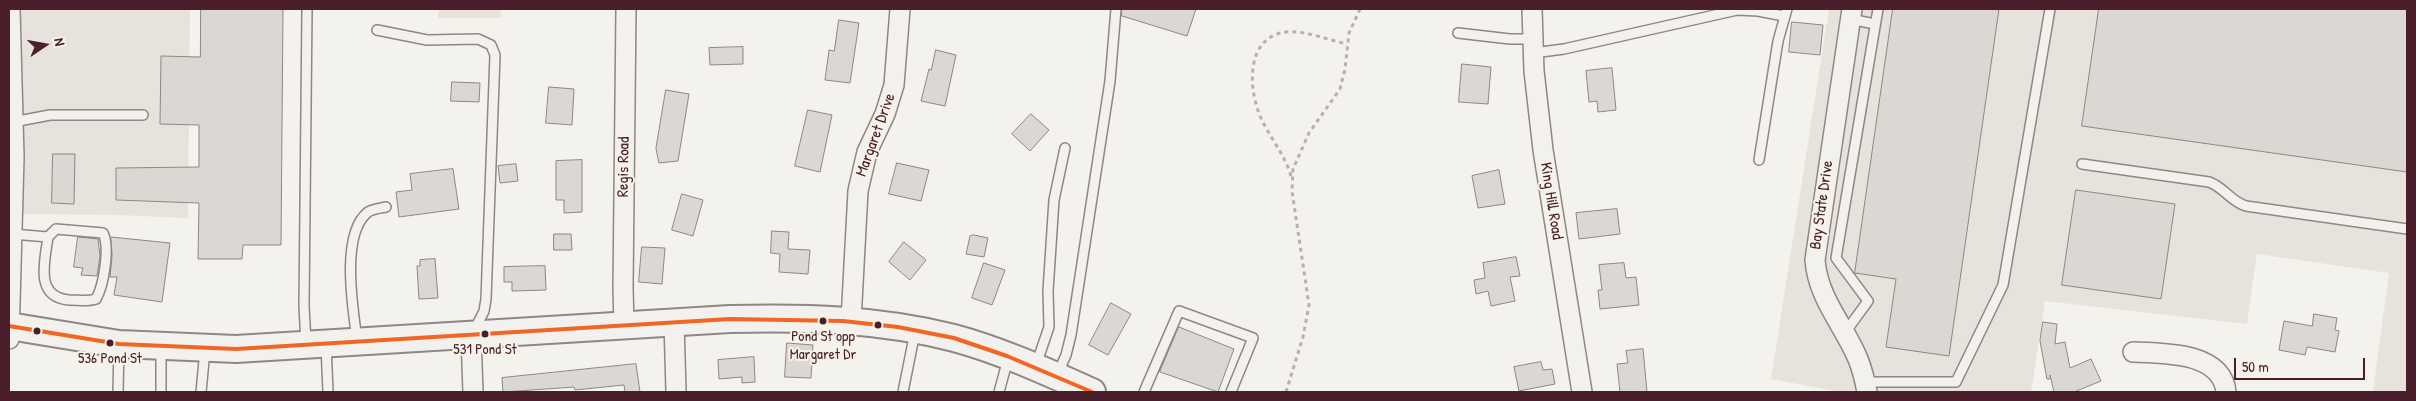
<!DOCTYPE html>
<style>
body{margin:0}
#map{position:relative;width:2416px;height:401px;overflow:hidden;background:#f4f2ec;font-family:"Patrick Hand",sans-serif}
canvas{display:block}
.frame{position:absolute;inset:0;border:10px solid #4a1f2b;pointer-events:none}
.north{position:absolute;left:20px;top:20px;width:50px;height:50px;-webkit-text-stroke:4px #f7f3e8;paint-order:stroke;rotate:78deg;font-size:14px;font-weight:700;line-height:20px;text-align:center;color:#4a1f2b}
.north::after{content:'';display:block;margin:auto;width:18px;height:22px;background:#4a1f2b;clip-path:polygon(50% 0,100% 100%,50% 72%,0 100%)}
.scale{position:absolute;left:2234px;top:358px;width:131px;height:22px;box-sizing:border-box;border:2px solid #4a1f2b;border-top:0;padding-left:6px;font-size:15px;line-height:18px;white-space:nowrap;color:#4a1f2b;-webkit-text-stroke:4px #f7f3e8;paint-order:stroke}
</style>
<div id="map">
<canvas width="2416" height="401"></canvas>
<div class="frame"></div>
<div class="north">N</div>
<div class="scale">50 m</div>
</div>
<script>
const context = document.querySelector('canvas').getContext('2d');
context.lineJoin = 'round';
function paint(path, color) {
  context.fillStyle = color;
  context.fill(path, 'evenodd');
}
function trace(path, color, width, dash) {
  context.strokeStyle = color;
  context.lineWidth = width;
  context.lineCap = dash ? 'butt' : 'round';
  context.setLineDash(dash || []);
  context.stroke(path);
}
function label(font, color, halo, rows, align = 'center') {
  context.font = font + ' "Patrick Hand",sans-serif';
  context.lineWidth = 4;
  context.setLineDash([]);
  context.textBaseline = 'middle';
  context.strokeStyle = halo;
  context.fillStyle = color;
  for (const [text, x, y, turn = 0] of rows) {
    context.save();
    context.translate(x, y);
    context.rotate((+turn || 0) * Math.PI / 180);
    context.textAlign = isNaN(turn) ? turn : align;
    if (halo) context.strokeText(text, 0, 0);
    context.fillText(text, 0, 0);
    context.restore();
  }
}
const built = new Path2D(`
 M9,9h181l-2,209 -70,-3 -109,-1z
 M1829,9h578v383h-34l16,-119 -132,-19 -10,70 -202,-23 -14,91h-190l-70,-13z`);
const green = new Path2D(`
 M439,9h62v9h-63z`);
const building = new Path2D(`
 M201,9h82l-2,236h-38l-1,14h-44l1,-56 -83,-3v-32l83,-1v-42l-39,-1 1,-68 39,1z
 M1122,9h74l-9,27 -65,-20z
 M1893,9h106l-50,347 -63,-9 10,-68 -41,-6z
 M2099,9h308v163l-325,-46z
 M839,20l20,3 -9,60 -25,-3 4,-30 5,1z
 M1792,22l31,3 -3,30 -31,-3z
 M743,47v17l-33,1 -1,-17z
 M936,50l20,5 -11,51 -24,-5 8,-32 2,1z
 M1462,64l29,3 -3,37 -29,-2z
 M1612,68l4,42 -18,2 -1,-11 -8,1 -3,-31z
 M452,82l28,1 -1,19 -28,-1z
 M549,87l25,2 -2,36 -26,-2z
 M666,90l23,4 -11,67 -19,2 -3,-14z
 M808,110l24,5 -12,57 -25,-6z
 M1031,114l18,16 -19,21 -18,-17z
 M53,154h22l-1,50 -22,-1z
 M582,160v52l-18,1v-13h-8v-39z
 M897,163l32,7 -8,31 -32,-7z
 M516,164l2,17 -18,2 -2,-17z
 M453,169l6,40 -60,8 -3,-25 16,-2 -2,-16z
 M1499,170l6,34 -27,4 -6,-32z
 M2076,190l99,14 -14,95 -99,-14z
 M682,194l21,6 -10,36 -21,-6z
 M1617,209l3,25 -41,5 -3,-26z
 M772,231l17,1 -1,17 22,1 -2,24 -29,-2 1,-18 -9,-1z
 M554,234h17l1,16h-18z
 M974,235l14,3 -4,19 -18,-3 4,-18z
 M78,237l20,2 2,17 -3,20 -16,-1 2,-7 -9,-1z
 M111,237l59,6 -8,59 -48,-7 3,-18h-7l2,-21z
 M904,242l22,18 -16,20 -21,-18z
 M642,247l23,1 -3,36 -23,-2z
 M1516,257l4,19 -10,1 5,24 -24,5 -3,-15 -12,3 -2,-14 11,-2 -2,-15z
 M435,259l3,39 -19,1 -2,-33h3v-6z
 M984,263l21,7 -13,35 -20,-7z
 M1624,263l2,15 10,-1 3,28 -39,4 -2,-19h4l-3,-25z
 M545,266l1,24 -34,1v-9h-8v-15z
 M1111,303l20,11 -23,41 -19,-10z
 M2314,314l23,4 -2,12 4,1 -4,21 -28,-5 -2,8 -26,-5 5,-29 28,5z
 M2043,322l14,2 -2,20 10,-2 5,26 21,-9 10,22 -27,11h-20l-4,-17v4h-3l-7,-38z
 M1179,327l55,22 -16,43 -58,-20z
 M787,343l26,2 -2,33 -26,-1z
 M1643,349l4,43h-27l-3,-28 11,-1 -2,-12z
 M754,357l1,25 -13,1v-6l-23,2 -1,-19z
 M1541,362l2,8 9,-1 3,15 -36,7 -5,-24z
 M636,364l4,28h-15l-1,-7 -49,5 -1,-3 -71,5 -1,-14z`);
const path = new Path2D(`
 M1291,176c-6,-21 -21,-38 -30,-58 -13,-28 -16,-81 25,-86 19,-2 42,8 61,12
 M1286,392l17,-55 6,-32 -17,-114 1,-22 16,-36 31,-44 5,-20 4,-36 11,-24`);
const lane = new Path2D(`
 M1850,19l25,5
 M377,30l50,10 51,-1 13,6 4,10 -9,244 -2,12 -10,20
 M1458,33l52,6h22
 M1533,53l31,-4 173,-39 21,1 26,5
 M13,122l37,-7h93
 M1759,160l19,-119 9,-32
 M2082,164l127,18c15,5 22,20 37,24l161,23
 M12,234l36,3c-3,24 -14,60 21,63 10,0 18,2 27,-1 8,-14 14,-52 7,-66l-47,-4 -8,8
 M1844,334l24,-33 -32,-43 42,-249
 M357,340c-4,-31 -17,-106 11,-128 4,-3 13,-4 18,-5
 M306,343l-2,-37 3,-297
 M326,345l2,47
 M161,347v45
 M1036,365l13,-38 -1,-36 6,-91 11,-52
 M1057,375l9,-20 5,-20 39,-254 6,-72
 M1865,382h91l47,-97 47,-276
 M118,392l1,-46
 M201,392l4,-42
 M903,392l12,-60
 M999,392l9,-33
 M1144,392l35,-81 74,27 -22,54`);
const street = new Path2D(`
 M1532,9l2,62 9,79 39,242
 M1852,9l-37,251c3,39 29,65 43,99 4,10 7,22 9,33
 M851,321l7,-130 9,-39 18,-38 9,-29 6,-76
 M674,322l2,70
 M624,325l-1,-37 3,-279
 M471,336l2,56
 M9,339l5,-182 -4,-148
 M2133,352c31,1 89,0 93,40`);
const secondary = new Path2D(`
 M9,326l110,18 117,5 494,-30c76,-2 150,0 224,19 48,13 93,34 138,54`);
const bus1 = new Path2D(`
 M9,326l110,18 117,5 494,-30 113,2 55,6 56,11 53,18 85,36`);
const markers = [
 [823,321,4.5,"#4a1f2b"],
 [878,325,4.5,"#4a1f2b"],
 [37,331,4.5,"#4a1f2b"],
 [485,334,4.5,"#4a1f2b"],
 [110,343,4.5,"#4a1f2b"]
];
const busNames = [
 ["Pond St opp",823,337],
 ["Margaret Dr",823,355],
 ["531 Pond St",485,350],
 ["536 Pond St",110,359]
];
const streetNames = [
 ["Margaret Drive",876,135,-70],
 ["Regis Road",624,167,-89],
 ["King Hill Road",1551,201,81],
 ["Bay State Drive",1822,205,-82]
];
paint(built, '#e7e2db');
paint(green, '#e8e2da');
paint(building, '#dbd7d3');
trace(building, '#8f8685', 1);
trace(lane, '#8f8685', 12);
trace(street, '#8f8685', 22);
trace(secondary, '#8f8685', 30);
trace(path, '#b6b0ae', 3, [4, 4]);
trace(lane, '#f2f1ed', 9);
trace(street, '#f2f1ed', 19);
trace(secondary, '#f2f1ed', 26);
trace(bus1, '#f26522', 4);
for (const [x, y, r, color] of markers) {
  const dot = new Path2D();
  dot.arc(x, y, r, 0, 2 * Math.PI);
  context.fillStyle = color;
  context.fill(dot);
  trace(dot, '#f7f3e8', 2);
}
label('15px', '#4a1f2b', '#f7f3e8', busNames);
label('16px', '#4a1f2b', '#f7f3e8', streetNames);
</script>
